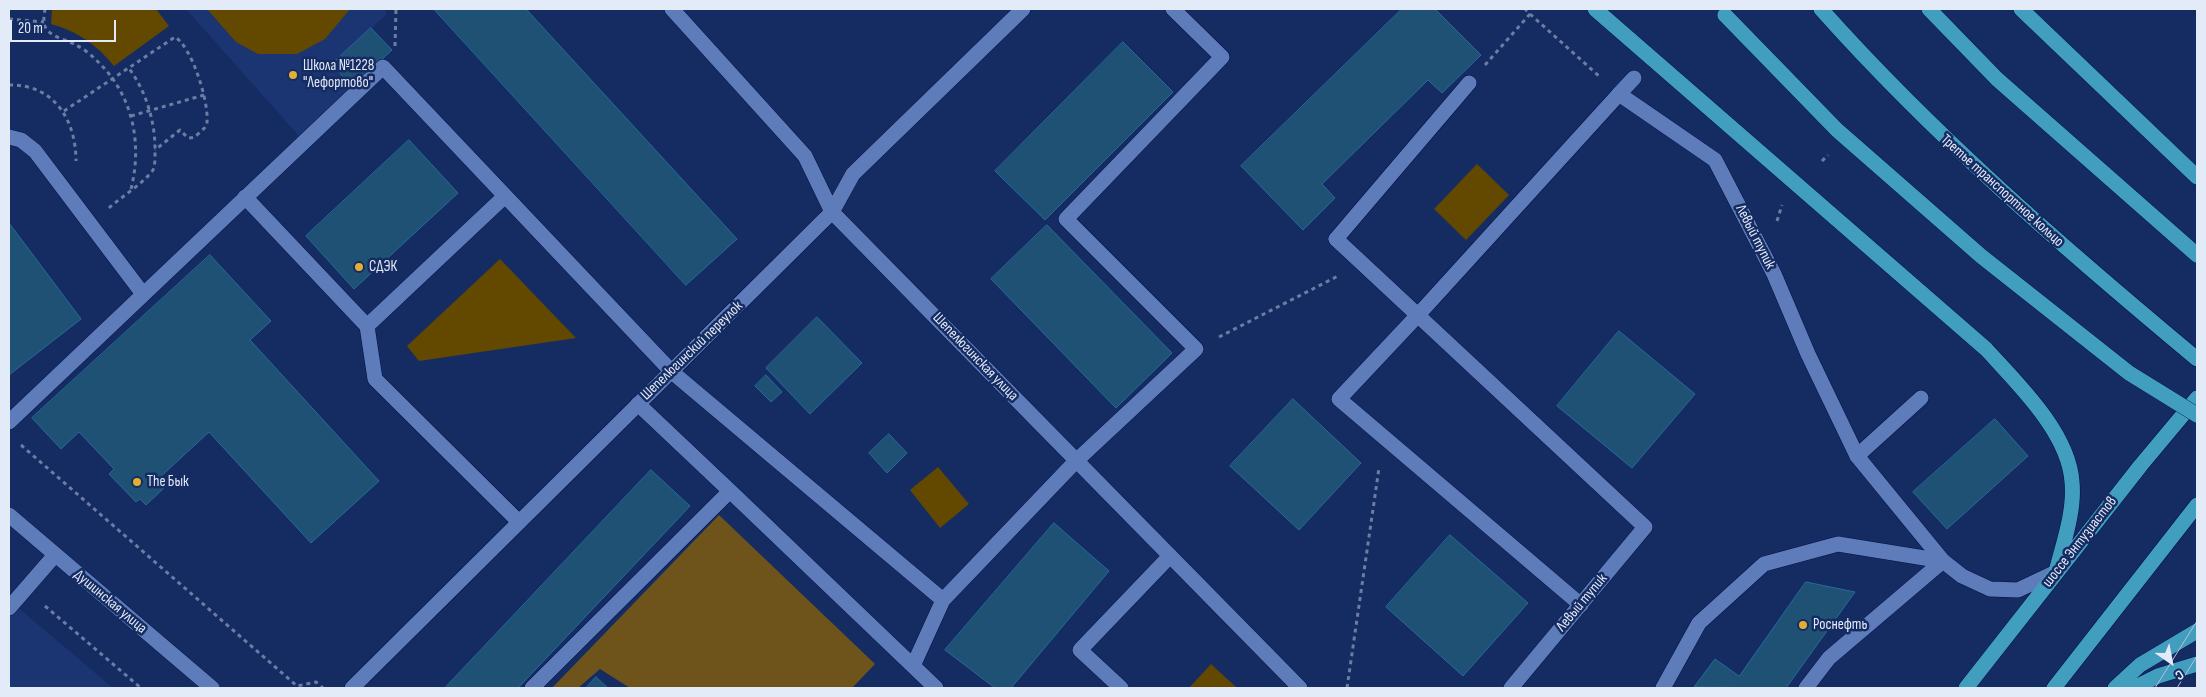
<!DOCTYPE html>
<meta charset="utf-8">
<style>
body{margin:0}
#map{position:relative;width:2206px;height:697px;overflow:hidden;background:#152c63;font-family:"Sofia Sans Condensed",sans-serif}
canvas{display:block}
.frame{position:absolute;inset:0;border:10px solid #e3eaf8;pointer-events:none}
.north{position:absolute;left:2146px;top:637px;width:50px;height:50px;-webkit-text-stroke:4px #152c63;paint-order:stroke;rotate:147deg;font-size:14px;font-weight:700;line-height:20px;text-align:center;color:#e3eaf8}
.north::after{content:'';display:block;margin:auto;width:18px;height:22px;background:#e3eaf8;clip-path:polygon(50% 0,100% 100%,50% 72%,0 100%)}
.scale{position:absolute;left:10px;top:20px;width:106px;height:22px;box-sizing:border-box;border:2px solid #e3eaf8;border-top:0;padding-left:6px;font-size:15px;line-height:18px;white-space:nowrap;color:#e3eaf8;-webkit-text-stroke:4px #152c63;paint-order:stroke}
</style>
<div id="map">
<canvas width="2206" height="697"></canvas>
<div class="frame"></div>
<div class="north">С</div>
<div class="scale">20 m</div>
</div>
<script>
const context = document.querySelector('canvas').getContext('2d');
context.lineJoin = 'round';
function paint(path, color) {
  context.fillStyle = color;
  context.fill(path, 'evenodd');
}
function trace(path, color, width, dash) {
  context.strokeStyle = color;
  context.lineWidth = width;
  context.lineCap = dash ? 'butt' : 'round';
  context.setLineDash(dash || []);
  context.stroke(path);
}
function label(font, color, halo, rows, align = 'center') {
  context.font = font + ' "Sofia Sans Condensed",sans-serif';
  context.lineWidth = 5;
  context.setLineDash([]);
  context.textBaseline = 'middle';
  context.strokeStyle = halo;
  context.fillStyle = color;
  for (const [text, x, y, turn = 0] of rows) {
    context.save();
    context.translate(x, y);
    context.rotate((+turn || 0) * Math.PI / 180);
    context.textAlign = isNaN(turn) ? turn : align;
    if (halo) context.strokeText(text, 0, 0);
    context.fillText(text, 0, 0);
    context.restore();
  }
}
const built = new Path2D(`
 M186,9h199l2,5 -55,50 20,23 -53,49z
 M9,600l104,88h-104z`);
const green = new Path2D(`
 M52,9h104l13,17 -55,40c-17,-21 -37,-35 -63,-42z
 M207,9h143l-25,30 -28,15h-39l-22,-12z
 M1477,164l32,31 -43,45 -32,-31z
 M500,259l76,79 -157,23 -12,-15z
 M938,467l31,37 -29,24 -30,-38z
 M1211,664l26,24h-48z`);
const forest = new Path2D(`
 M719,515l156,149 -23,24h-222l-30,-19 -22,19h-26z`);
const building = new Path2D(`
 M434,9h92l211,230 -51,46z
 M1402,9h33l46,46 -39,38 -14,-13 -106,104 13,14 -32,32 -62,-64z
 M371,28l21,22 -40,37 -20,-23z
 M1123,42l50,50 -128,128 -50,-49z
 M409,140l49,53 -104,96 -48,-53z
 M9,223l72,96 -72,56z
 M1047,225l125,128 -56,55 -125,-129z
 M210,255l61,66 -21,19 129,141 -68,62 -102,-111 -52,48 7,8 -18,17 -6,-6 -4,3 -27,-28 5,-5 -35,-37 -18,17 -29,-31z
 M817,317l45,46 -52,51 -44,-46z
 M1619,331l76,63 -63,74 -75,-62z
 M766,375l16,17 -11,10 -16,-16z
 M1293,399l68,64 -62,67 -69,-64z
 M1995,419l33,37 -81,73 -34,-37z
 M889,434l18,19 -20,20 -18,-20z
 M651,470l39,36 -172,182h-73z
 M1054,523l55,48 -98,117h-16l-50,-38z
 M1450,535l78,68 -65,73 -77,-69z
 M1806,582l49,10 -69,96 -92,-1 21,-28 24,17z
 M596,677l12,11h-22z`);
const path = new Path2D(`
 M45,9c-1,7 -3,16 3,22 7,7 19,9 28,14 6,3 13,8 18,13 38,34 49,83 37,131
 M1530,14l70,63
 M9,19l35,3
 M395,46l1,-37
 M1485,65l45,-51 -5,-5
 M9,85c45,-1 67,35 67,76
 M64,111l111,-74c17,10 34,65 32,85 0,5 -5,8 -9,12 -3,3 -5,4 -10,4l-8,-8 -25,20
 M131,116l73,-21
 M1822,161l6,-6
 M109,208c12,-11 35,-25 44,-38 2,-5 2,-10 2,-15 1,-31 -8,-63 -27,-88
 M1777,221l5,-16
 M1219,337l119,-61
 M21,445l276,241 19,-4 7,6
 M45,606l96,82
 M1347,688l32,-220`);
const lane = new Path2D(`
 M1619,94l15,-16
 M9,137l12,3 14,11 108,143
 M245,197l122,129 8,53 144,143
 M1336,239l133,-156
 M1418,315l-79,84 242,206
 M367,326l137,-129
 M638,404l92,87
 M9,422l374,-355 289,305 271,228
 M1857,456l64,-58
 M913,666l30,-66 133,-139 120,-112 -130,-130 156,-162 -49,-48
 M532,688l198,-197 206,197
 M1121,688l-41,-38 90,-94
 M1663,688l36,-65 65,-59 74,-20 105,17
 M1806,688l23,-30 114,-97`);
const street = new Path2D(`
 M672,9l133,147 27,56 468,476
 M1336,239l309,288 -134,161
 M1418,315l201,-221 96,66 59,114 34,80 49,102 86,105 19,15 28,13 28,1 38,-18
 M9,608l46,-53
 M352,688l480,-476 21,-38 170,-165`);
const secondary = new Path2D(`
 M9,515l203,173`);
const primary = new Path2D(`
 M1595,9l391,340c32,35 83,84 86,133 3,29 -9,62 -16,90
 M1821,9c114,128 244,240 376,350
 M1929,9l68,70 200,176
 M2021,9l176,168
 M1966,688l175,-223 56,-67
 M2054,688l143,-183
 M2115,688l25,-23 57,-34
 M2134,688l24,-12 39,-12`);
const tram = new Path2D(`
 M2155,688l42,-67
 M2177,688l20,-32`);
const primaryBridge = new Path2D(`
 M1725,15l112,115 144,126 148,117 68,42`);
const markers = [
 [293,75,5,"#e3ae34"],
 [359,267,5,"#e3ae34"],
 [137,482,5,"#e3ae34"],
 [1803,625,5,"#e3ae34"]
];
const poiNames = [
 ["Школа №1228",303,66],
 ["\"Лефортово\"",303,83],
 ["СДЭК",369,267],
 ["The Бык",147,482],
 ["Роснефть",1813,625]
];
const streetNames = [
 ["Третье транспортное кольцо",2002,191,42],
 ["Левый тупик",1755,237,63],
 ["Шепелюгинский переулок",692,351,-44],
 ["Шепелюгинская улица",975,357,46],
 ["шоссе Энтузиастов",2080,542,-52],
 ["Душинская улица",110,602,40],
 ["Левый тупик",1582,603,-50]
];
paint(built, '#1b3573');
paint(green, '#634800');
paint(forest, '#6e541a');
paint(building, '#1f5175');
trace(building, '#276a9a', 1);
trace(lane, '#021146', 16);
trace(street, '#021146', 16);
trace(secondary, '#021146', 16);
trace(primary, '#021146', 16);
trace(path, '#6c7ca2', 3, [4, 4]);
trace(lane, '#5e7cba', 15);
trace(street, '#5e7cba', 15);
trace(secondary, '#5e7cba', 15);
trace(primary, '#429ebe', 15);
trace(tram, '#b6c0d7', 1);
trace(primaryBridge, '#021146', 16, []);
trace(primaryBridge, '#429ebe', 15);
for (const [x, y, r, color] of markers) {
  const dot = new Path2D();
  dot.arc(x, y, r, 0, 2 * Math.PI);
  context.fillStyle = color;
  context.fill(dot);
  trace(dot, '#152c63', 2);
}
label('15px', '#e3eaf8', '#152c63', poiNames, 'left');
label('15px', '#e3eaf8', '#152c63', streetNames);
</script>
